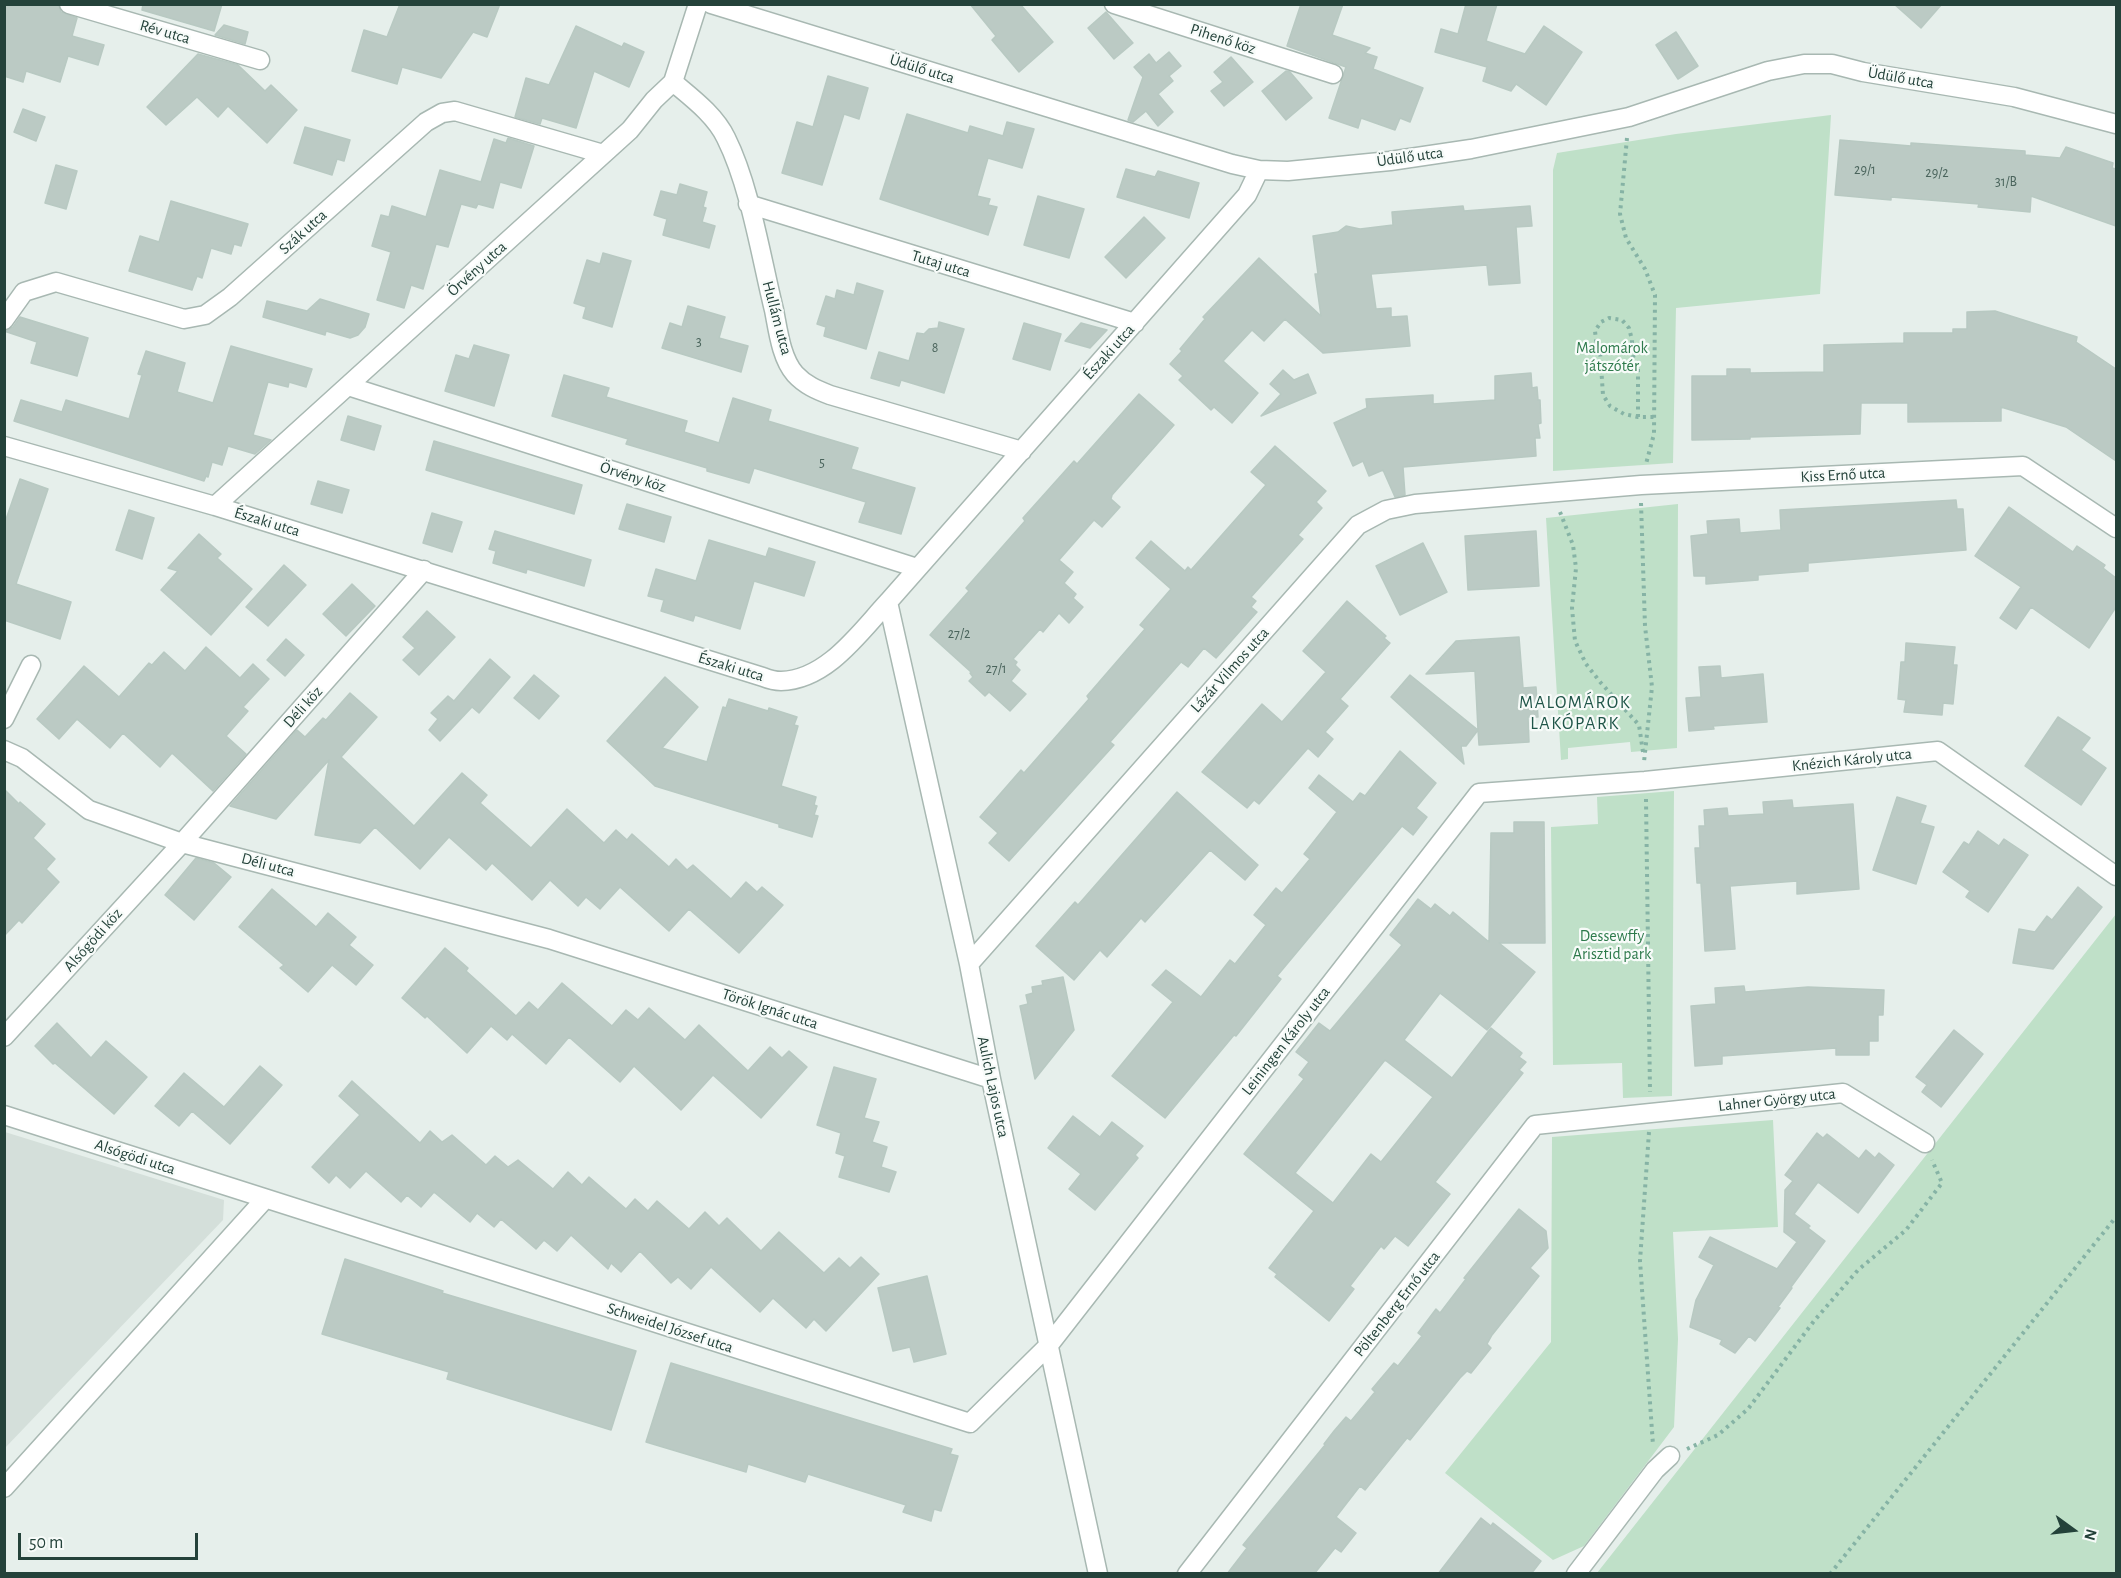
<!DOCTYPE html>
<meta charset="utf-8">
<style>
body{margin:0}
#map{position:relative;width:2121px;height:1578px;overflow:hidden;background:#e6efeb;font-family:"Alegreya Sans",sans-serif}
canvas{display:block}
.frame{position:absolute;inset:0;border:6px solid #24423a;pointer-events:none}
.north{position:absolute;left:2043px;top:1500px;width:60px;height:60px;-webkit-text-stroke:4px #f7fbf9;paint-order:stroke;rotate:105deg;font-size:16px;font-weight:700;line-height:24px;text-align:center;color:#24423a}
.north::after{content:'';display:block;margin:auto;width:21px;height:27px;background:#24423a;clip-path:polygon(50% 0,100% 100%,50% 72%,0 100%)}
.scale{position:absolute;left:18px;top:1533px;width:180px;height:27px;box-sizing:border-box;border:3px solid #24423a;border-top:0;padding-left:8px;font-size:18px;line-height:21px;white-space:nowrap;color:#24423a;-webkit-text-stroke:4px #f7fbf9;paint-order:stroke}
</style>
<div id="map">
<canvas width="2121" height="1578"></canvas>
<div class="frame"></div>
<div class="north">N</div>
<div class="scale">50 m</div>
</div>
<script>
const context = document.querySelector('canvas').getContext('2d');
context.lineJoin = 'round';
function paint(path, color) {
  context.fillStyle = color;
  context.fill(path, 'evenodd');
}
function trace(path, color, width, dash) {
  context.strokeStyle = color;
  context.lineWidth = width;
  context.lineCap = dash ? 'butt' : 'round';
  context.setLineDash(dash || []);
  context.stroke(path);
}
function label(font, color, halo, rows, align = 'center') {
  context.font = font + ' "Alegreya Sans",sans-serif';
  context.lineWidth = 4.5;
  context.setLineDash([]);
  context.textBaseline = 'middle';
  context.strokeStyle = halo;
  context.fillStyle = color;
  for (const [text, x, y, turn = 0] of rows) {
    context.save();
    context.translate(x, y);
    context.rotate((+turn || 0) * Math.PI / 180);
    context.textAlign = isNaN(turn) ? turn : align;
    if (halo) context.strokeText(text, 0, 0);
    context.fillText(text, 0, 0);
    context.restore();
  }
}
const built = new Path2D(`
 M5,1132l219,68 -1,20 -218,228z`);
const green = new Path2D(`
 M1831,115l-11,179 -144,14 -3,155 -120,8v-301l4,-17 119,-19z
 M1678,504l-1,244 -46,4 -1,-10 -62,6v11l-7,1 -15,-242z
 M1674,791l-2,305 -49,2 -1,-35 -69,2 -2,-238 47,-3 -1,-27z
 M2116,914v659h-519z
 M1773,1120l5,107 -105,5 5,107 -4,88 -90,119 -31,14 -108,-87 106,-131 1,-205z`);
const building = new Path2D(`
 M4,4h54l3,8 16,6 -5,18 32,9 -6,20 -30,-9 -8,26 -34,-11 -3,11 -19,-6z
 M143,4h79l-8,27 -72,-21z
 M400,4h100l-13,33 -14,-5 -32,46 -39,-11 -5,17 -45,-13 12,-41 23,7z
 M970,4h50l33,38 -34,30 -27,-32 4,-4z
 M1301,4h42l-11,31 38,13 -5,5 12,4 -4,12 50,19 -13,34 -10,-4 -5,12 -34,-12 -3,10 -29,-10 17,-51 -59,-21z
 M1466,4h31l-11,37 39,13 19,-28 38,26 -36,53 -30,-21 -5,7 -28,-10 4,-14 -52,-15 6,-23 17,5z
 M1894,4h48l-21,24z
 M1106,12l27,31 -19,16 -26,-31z
 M224,25l24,7 -3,12 -30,-9z
 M576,26l46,21 2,-4 20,9 -15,35 -35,-16 -18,57 -34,-10 -2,6 -25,-7 11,-39 23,7z
 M1676,32l22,34 -20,13 -22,-34z
 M1169,52l12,14 -12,10 4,5 -15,13 15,18 -15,14 -12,-15 -13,11 -5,-2 15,-43 -9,-10 15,-13 7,9z
 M198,54l40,11 27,26 6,-6 26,25 -30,33 -39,-37 -10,11 -21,-20 -31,28 -19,-18z
 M1231,57l22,25 -29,24 -13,-15 12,-9 -9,-10z
 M1286,71l4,1 22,26 -26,22 -24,-29z
 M828,76l40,12 -9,31 -15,-5 -22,71 -40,-12 15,-51 16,5z
 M23,109l22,8 -9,24 -22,-9z
 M907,114l61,19 2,-7 33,10 4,-14 27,7 -12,39 -34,-10 -11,38 13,3 -2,6 9,2 -9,28 -108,-36z
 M305,127l45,13 -6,21 -7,-2 -5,16 -38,-12z
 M508,138l26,8 -13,42 -21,-6 -7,26 -15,-4 -2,4 -15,-4 -13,43 -12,-3 -13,45 -12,-4 -7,23 -27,-8 14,-48 -19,-6 9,-31 8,2 3,-11 34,11 14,-47 41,12 13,-43 12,4z
 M1840,140l71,6v-3l114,8v4l35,3 6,-11 47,16 -1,5 4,1v57l-85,-30 -1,16 -52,-5 1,-3 -88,-7v3l-56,-5z
 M56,165l21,6 -11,38 -21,-6z
 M1126,169l29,8 3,-6 41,12 -10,35 -72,-21z
 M680,184l27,8 -4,15 3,1 -4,14 13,4 -6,22 -46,-13 4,-16 -13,-4 7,-24 16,4z
 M1038,196l46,13 -15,49 -45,-13z
 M171,201l77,23 -7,22 -7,-2 -3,10 -20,-6 -9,30 -5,-2 -5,14 -63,-19 11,-35 19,6z
 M1463,206l1,5 66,-5 2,20 -16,1 4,56 -31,2 -2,-20 -116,9 5,35 15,-1v9l16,-1 3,30 -87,7 -38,-34 -21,22 -12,-11 -29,31 35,32 -26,30 -18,-16 -3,3 -32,-30 4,-4 -13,-12 12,-13 -2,-2 25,-30 -2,-2 56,-59 62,58 -6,-42h3l-5,-38 25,-4 8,-6 14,3 33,-4 -1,-13z
 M1144,217l21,21 -39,40 -21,-21z
 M603,253l28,8 -19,66 -29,-9 3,-11 -12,-4 13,-43 13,4z
 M857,283l26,8 -17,58 -42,-13 2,-9 -9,-3 9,-28 9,3 2,-9 17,5z
 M320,299l49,15 -4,13 -7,8 -8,3 -24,-7 -1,4 -62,-18 4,-16 40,10z
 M688,306l37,11 -6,21 29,8 -7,26 -79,-24 8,-25 12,4z
 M1995,311l82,26 -1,5 40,27v92l-50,-34 -65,-20v14l-93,1v-19h-47l-1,31 -110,3v2l-58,1v-64h35v-7h23v4l74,-1v-27l80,-2v-10h49v-4h14v-17z
 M20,317l68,21 -11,38 -46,-13 6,-21 -33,-11 9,-4z
 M939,322l25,7 -20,64 -43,-13 -2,6 -28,-8 8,-26 30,9 8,-28 7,1 5,-5 9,-1z
 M1024,323l37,11 -11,36 -37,-11z
 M1081,323l26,7 -17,18 -25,-7z
 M474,345l35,10 -15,51 -49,-15 11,-36 13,4z
 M231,346l81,23 -6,18 -17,-5 -1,5 -20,-5 -15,53 18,5 -16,14 -27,-8 -6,19 -10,-3 -4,15 -2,-1 -2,5 -190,-60 7,-21 41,12 4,-12 63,19 13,-44 -4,-1 8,-23 39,12 -8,29 36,11z
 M1283,370l11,10 14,-6 8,19 -55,23 20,-22 -11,-10z
 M1531,373l1,15 5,-1 1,13h2l1,23 -3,1 2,14h-5l1,18 -133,11 2,28 -10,2 -12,-27 -14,6 -6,-15 -10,5 -19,-43 33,-15 -1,-9 67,-4v9l62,-4v-24z
 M564,375l45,13 -3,9 81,24 -3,11 35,11 14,-45 38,12 -3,11 90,27 -7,21 64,19 -14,46 -42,-12 7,-20 -112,-34 -5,15 -42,-12v-3l-81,-24 2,-5 -76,-23z
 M1139,394l35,31 -62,70 -1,4 9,8 -18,20 -8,-7 -35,40 14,12 -9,11 12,11 -3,4 10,9 -14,16 -10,-10 -16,19 -3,-3 -27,30 4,3 -2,3 5,5 -9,11 15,13 -16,17 -21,-19 -4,4 -16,-15 4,-4 -3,-4 1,-1 -41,-37 39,-44 -3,-3 59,-67 -2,-3 51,-57 3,3z
 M348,416l33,10 -7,24 -33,-10z
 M434,441l148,44 -8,29 -148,-44z
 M1275,446l51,45 -10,11 6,6 -24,27 5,4 -52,58 5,4 -5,6 6,5 -41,46 -12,-10 -16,19 -7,-5 -71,80 4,3 -105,116 -20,-18 9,-10 -18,-16 41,-47 3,3 65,-74 -2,-3 58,-67 -5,-4 31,-36 -35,-31 15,-17 34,30 3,-4 3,3 75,-85 -15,-13z
 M20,479l28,10 -32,95 55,18 -11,37 -56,-19v-95z
 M318,481l31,9 -7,23 -31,-9z
 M1956,500l1,9h6l3,41 -158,13v8l-50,4v5l-52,4v-8h-12l-3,-40 17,-2 -1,-13 32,-2 1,14 41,-3 -1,-20z
 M627,504l44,13 -7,25 -45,-13z
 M2009,507l64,45 4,-6 28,19 -2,3 13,10v29l-27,41 -58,-41 -15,22 -16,-11 21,-31 -46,-31z
 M129,510l25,8 -12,41 -26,-9z
 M432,513l30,9 -10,30 -29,-9z
 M495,531l96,29 -7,26 -57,-17 -1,4 -33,-10 3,-12 -7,-2z
 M1536,531l3,55 -71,4 -3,-54z
 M199,534l22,20 -4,4 35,31 -41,46 -50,-45 17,-19 -10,-3z
 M709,540l57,17 3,-9 46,14 -11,34 -50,-15 -14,48 -45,-14 -2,6 -32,-10 3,-11 -16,-4 8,-27 40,12z
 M1423,543l24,49 -47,23 -24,-49z
 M284,565l22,20 -38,41 -22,-19z
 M352,584l23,22 -29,30 -23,-22z
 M1347,601l39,35 -2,2 6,5 -50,56 8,7 -23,26 8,7 -15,18 -10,-9 -49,56 -5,-4 -7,8 -45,-36 60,-68 20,18 44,-50 -23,-21z
 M427,611l28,26 -36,38 -16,-15 12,-12 -12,-11z
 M1519,637l4,51 13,-1 2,30h-10l1,25 -50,3 -1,-15 -12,16h-5l3,18 -73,-67 19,-22 68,55 -3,-59 -49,3 30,-33 14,-1 1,2v-2z
 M286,639l18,16 -19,21 -18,-16z
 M1906,643l49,4 -2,18h4l-4,39 -10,-1 -1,12 -38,-3 2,-12 -8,-1 3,-37h4z
 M206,647l34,31 13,-14 16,15 -26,28 5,4 -22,25 20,18 -33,37 -41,-38 -12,14 -37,-34 -13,15 -33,-29 -18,20 -22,-20 47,-53 35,31 30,-34 3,2 12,-13 21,19z
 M490,659l20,18 -31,36 -7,-6 -32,34 -11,-11 9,-11 -7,-6 17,-17 6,5z
 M1720,666l1,12 42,-4 4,48 -54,4 1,3 -25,2 -3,-33 15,-1 -2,-30z
 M534,675l25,21 -20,23 -25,-21z
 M665,677l33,30 -36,41 45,14 16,-55 3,1 3,-9 39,12 1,-3 28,9 -3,8 4,1 -17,60 35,11 -2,8 3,1 -3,9 4,1 -6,21 -33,-10v-3l-124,-38 -48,-45z
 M350,693l27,24 -36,40 73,69 48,-53 25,22 -7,8 51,45 36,-39 37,34 12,-13 11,10 5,-6 37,33 7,-8 11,11 6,-5 38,34 15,-17 11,10 5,-5 21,18 -44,48 -50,-44 -20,22 -49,-44 -20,22 -14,-12 -8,9 -28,-26 -18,20 -40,-37 -6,7 -37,-33 -29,32 -45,-42 -15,16 -45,-8 14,-75 -53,59 -46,-13 67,-76 8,7 18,-19 3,2z
 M2058,717l32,21 -9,12 25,18 -25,37 -56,-39z
 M1400,751l36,32 -20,25 11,9 -14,18 -11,-9 -125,150 4,3 -45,57 -2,-1 -69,83 -53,-42 61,-74 -21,-17 14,-15 35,27 29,-37 5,4 31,-39 -12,-10 22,-27 6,5 28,-34 -6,-5 33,-42 -28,-24 10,-13 34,27 7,-9 5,3z
 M4,789l15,15 1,-2 25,22 -12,14 22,21 -9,10 13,13 -37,41 -3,-3 -15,16z
 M1177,792l81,73 -13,15 -35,-30 -65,72 -4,-4 -34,39 -7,-7 -26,30 -38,-34 39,-44 3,3z
 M1897,797l29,9 -6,17 14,4 -18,57 -43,-14z
 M1792,800l1,8 60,-4 6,85 -62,5v-13l-67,5 5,63 -30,2 -4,-68h-4l-2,-35h5l-1,-22h6l-1,-16 23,-2 1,8 36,-2 -1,-12z
 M1514,822h30l1,121h-46l36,29 -48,58 -47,-37 -36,47 48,38 39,-50 31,25 -3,4 7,5 -7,8 4,3 -88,109 15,12 -42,52 -13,-10 -11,13 -3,-3 -31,40 4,3 -25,32 -54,-44 2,-3 -8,-6 45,-57 -70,-57 60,-75 -5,-4 10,-13 -13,-10 23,-29 11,8 72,-86 -12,-10 28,-36 13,10 4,-5 15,12 3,-4 36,30 2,-109h23zM1385,1060l48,37 -52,65 -10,-8 -38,49 -38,-30z
 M1978,831l21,15 5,-7 24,16 -40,57 -22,-15 4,-6 -27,-19 21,-30 5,3z
 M196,858l18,5 17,14 -37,43 -29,-25z
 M2078,887l24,20 -49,62 -40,-6 6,-34 16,3 12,-16 5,4z
 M272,889l44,38 12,-14 28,24 -7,8 24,20 -17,20 -24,-20 -24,27 -28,-24 4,-3 -45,-38z
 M445,948l23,20 -2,3 50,45 13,-14 9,8 24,-27 50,43 14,-16 12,10 11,-12 36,32 14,-15 49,46 22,-24 12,11 7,-7 18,16 -46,51 -48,-43 -32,35 -47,-44 -14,16 -51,-45 -23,27 -34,-30 -5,6 -16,-14 -24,27 -40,-37 -2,2 -23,-20z
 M1063,977l11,53 -39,49 -15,-73 8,-2 -2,-9 7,-2 -1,-6 11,-2 -1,-4z
 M1744,986l1,6 63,-5 76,3 -1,25h-5v26h-9v14h-33v-7l-114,8v8l-27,2 -4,-60 25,-2 -1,-16z
 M57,1023l34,35 15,-17 41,36 -33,37 -59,-51 -2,1 -18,-18z
 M1954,1030l29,24 -42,53 -19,-15 5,-7 -11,-8z
 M260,1066l22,19 -52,59 -38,-33 -13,15 -24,-20 29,-33 40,34z
 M834,1067l42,12 -12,39 15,4 -7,20 15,5 -6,20 15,5 -7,20 -50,-15 6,-21 -9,-3 5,-20 -24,-8z
 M352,1081l68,62 10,-12 12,11 10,-7 34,30 9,-9 13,11 10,-7 35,29 15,-17 14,13 7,-8 37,32 9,-10 13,12 9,-10 32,28 16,-17 14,14 8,-8 34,33 18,-19 45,41 15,-15 11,10 11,-11 18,17 -53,57 -12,-12 -8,9 -33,-30 -13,14 -49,-45 -20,22 -13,-12 -7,6 -31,-32 -19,21 -10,-9 -3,6 -37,-34 -14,16 -13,-11 -8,9 -35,-30 -7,8 -17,-14 -7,9 -36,-30 -13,15 -14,-12 -6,7 -35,-31 -16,17 -14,-13 -7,8 -17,-16 48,-52 -21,-19z
 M1073,1116l27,21 12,-15 31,24 -8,9 3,3 -43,52 -26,-21 12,-15 -33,-26z
 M1817,1133l6,5 4,-4 32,25 7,-9 9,8 4,-5 15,12 -36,48 -40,-31 -24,32 16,12 -2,2 17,13 -34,46 1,1 -14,19 2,1 -25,33 -6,-5 -14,17 -15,-9 2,-4 -32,-13 6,-27 18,-35 -15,-8 11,-20 67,32 20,-27 -13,-10 1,-42 8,-9 -8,-6z
 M1519,1209l27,22 2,17 -18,20 9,8 -47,59 -5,9 4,4 -20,25 -4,-2 -7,7 -50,62 -3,-2 -42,52 -5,-4 -24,31 20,16 -15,19 -6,-4 -21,26h-87l20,-26 -4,-3 82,-100 -1,-1 10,-13 12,-14 5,4 24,-29 -3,-3 22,-26 4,3 24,-30 -4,-3 18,-24 4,4 26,-34 -2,-1z
 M345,1259l98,32 -1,2 194,58 -25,79 -164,-51 2,-7 -127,-38z
 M927,1276l19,78 -32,8 -4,-15 -17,4 -15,-63z
 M671,1363l281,86 -2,5 8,2 -17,55 -7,-2 -3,12 -28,-9 3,-7 -98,-31 -3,8 -57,-18 -2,8 -100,-30z
 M1481,1518l10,8 2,-3 48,38 -10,13h-93z`);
const path = new Path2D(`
 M1627,138l-7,76 6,24 19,31 10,26 -1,139 -8,30
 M1638,417v-50l-6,-13v-14l-3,-12 -7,-8 -13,-2 -8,4 -6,9 1,9 4,11 3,44 7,11 14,8 14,3h16
 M1641,503l4,123 7,61 -8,75
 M1560,512l13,33 3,23 -4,40 3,33 11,23 15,19 38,42 4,27
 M1646,799l4,293
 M1649,1132l-9,129 13,184
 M1687,1449l31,-14 30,-26 66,-88 44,-51 48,-40 36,-47 -10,-23
 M1830,1574l286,-357`);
const street = new Path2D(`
 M69,4l191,56
 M711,4l521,160 27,6 29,1 102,-10 81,-12 158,-32 139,-46 36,-7h28l31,8 151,25 102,27
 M1114,4l219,70
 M673,82c19,16 42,33 53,56 24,48 35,119 48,172 4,20 7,48 21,64 10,11 22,16 35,21l192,56
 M748,204l387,119
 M4,320l20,-28 32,-10 128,37 21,-4 25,-18 196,-175 16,-9 13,-2 148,43
 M348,386l569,182
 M4,446l211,60 548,171c5,2 12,4 18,4 46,-1 79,-49 107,-79l359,-407 12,-25
 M215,506l415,-376 24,-30 19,-18 25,-78
 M888,602l81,362 22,115 107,495
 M4,719l27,-54
 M4,750l18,8 67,52 93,33 367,96 442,140
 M969,964l389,-439 28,-15 29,-6 226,-19 382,-19 93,62
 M4,1037l178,-194 242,-273
 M4,1115l966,308 79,-78 430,-552 166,-12 293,-30 178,125
 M4,1488l261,-289
 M1187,1574l348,-449 308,-32 82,50
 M1576,1574l79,-104 15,-14`);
const numberNames = [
 ["29/1",1865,170],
 ["29/2",1937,173],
 ["31/B",2006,182],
 ["3",699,342],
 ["8",935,348],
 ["5",822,463],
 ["27/2",959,634],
 ["27/1",996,669]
];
const streetNames = [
 ["Rév utca",165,32,16],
 ["Pihenő köz",1223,39,18],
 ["Üdülő utca",922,69,17],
 ["Üdülő utca",1901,78,10],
 ["Üdülő utca",1410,157,-8],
 ["Szák utca",303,232,-42],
 ["Tutaj utca",941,264,17],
 ["Örvény utca",477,269,-42],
 ["Hullám utca",777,318,75],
 ["Északi utca",1109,352,-48],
 ["Kiss Ernő utca",1843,475,-3],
 ["Örvény köz",633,477,18],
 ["Északi utca",267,522,17],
 ["Északi utca",731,667,17],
 ["Lázár Vilmos utca",1230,670,-48],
 ["Déli köz",303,707,-48],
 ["Knézich Károly utca",1852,760,-6],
 ["Déli utca",268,865,15],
 ["Alsógödi köz",93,940,-48],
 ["Török Ignác utca",770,1009,18],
 ["Leiningen Károly utca",1286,1041,-52],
 ["Aulich Lajos utca",993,1087,78],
 ["Lahner György utca",1777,1100,-6],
 ["Alsógödi utca",135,1157,18],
 ["Pöltenberg Ernő utca",1397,1304,-52],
 ["Schweidel József utca",670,1328,18]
];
const parkNames = [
 ["Malomárok",1612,348],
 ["játszótér",1612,366],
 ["Dessewffy",1612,936],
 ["Arisztid park",1612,954]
];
const neighbourhoodNames = [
 ["MALOMÁROK",1575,703],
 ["LAKÓPARK",1575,724]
];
paint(built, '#d4dfda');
paint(green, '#bfe0c8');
paint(building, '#bbcac4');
trace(building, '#b8c9c2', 1.5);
trace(street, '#a8b8b2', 21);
trace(path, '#86b3a5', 4, [3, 4.5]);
trace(street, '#fff', 18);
label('14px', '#4a645c', null, numberNames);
label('16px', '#24423a', '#f7fbf9', streetNames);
label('16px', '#2d7a4b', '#f7fbf9', parkNames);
context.letterSpacing = '1.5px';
label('18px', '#1f5548', '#f7fbf9', neighbourhoodNames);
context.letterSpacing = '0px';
</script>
